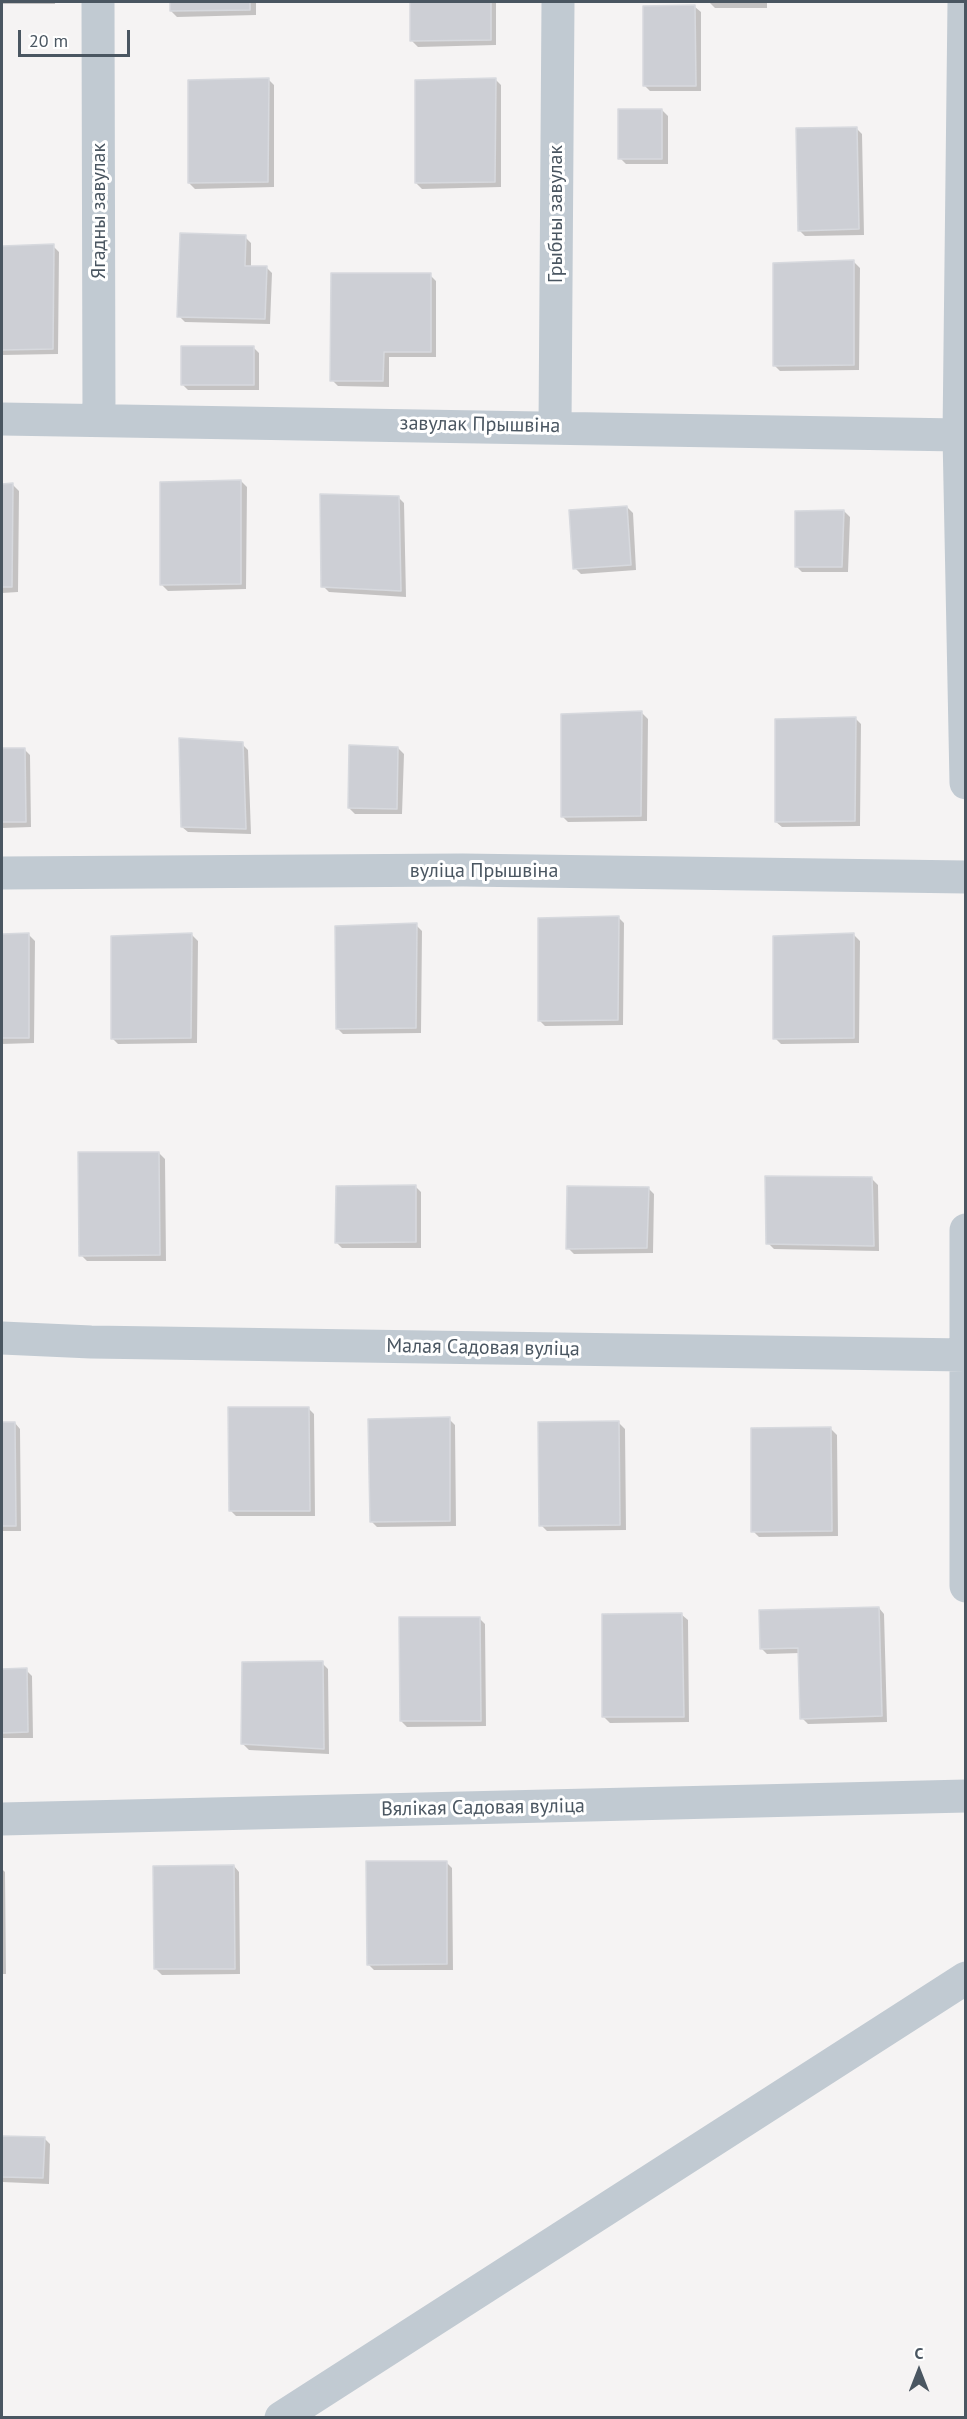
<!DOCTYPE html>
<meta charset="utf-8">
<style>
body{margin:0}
#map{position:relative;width:967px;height:2419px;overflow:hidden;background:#f5f3f3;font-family:"PT Sans",sans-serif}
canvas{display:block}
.frame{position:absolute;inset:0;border:3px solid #4a5661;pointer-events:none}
.north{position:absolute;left:889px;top:2341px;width:60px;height:60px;-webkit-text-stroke:4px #fff;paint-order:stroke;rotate:0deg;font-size:16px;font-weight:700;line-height:24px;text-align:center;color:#4a5661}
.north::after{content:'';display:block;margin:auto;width:21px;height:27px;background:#4a5661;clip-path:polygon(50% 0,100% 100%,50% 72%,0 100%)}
.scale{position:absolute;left:18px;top:30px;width:112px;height:27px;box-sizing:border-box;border:3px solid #4a5661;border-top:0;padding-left:8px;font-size:18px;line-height:21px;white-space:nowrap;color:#4a5661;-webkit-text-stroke:4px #fff;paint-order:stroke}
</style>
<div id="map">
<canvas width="967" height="2419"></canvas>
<div class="frame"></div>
<div class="north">С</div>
<div class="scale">20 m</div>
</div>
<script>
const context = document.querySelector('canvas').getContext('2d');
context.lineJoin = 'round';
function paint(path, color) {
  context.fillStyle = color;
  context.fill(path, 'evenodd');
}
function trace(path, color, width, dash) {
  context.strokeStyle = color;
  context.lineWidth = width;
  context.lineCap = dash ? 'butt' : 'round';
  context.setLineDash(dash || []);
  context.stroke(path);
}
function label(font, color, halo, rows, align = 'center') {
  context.font = font + ' "PT Sans",sans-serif';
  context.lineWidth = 6;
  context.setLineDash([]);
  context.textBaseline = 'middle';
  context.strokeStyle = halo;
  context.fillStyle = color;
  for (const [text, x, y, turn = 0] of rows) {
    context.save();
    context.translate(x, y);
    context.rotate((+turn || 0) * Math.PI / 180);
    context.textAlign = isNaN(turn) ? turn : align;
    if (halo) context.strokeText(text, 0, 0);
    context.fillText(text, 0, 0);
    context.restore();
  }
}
const shadow = new Path2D(`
 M2,2h53v2h-53z
 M171,2h85v13l-79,2 -6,-6z
 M412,2h84v43l-78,2 -6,-6z
 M709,2h58v6h-52z
 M695,7l6,5v79h-51l-6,-6z
 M268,79l6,6v102l-79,2 -6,-6z
 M495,79l6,6v102l-79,2 -6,-6z
 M662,110l6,6v48h-42l-6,-6z
 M856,128l6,6 2,101 -59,1 -6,-6z
 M245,237l6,6v24h15l6,6 -2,51 -85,-2 -6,-6z
 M53,246l6,6 -1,102 -56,1v-107z
 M854,262l6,6 -1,102 -79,1 -6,-6z
 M430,275l6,6v76h-47v30l-51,-1 -6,-6z
 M253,347l6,6v37h-71l-6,-6z
 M241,481l6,6 -1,102 -78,2 -6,-6z
 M2,485h11l6,6 -1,101 -16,1z
 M398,497l6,6 2,94 -77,-5 -6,-6z
 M627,507l6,6 3,57 -55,4 -6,-6z
 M844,511l6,6 -2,55h-46l-6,-6z
 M642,713l6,6 -1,102 -79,1 -5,-5z
 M855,718l6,6 -1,102 -78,1 -6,-5z
 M242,744l6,6 3,84 -63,-2 -6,-5z
 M398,748l6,6 -2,60h-47l-6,-6z
 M2,749h22l6,6 1,72 -29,1z
 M618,917l6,6 -1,102 -78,1 -6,-6z
 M416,925l6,6 -1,102 -78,1 -6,-6z
 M29,935l6,6 -1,102 -32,1v-108z
 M192,935l6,6 -1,102 -79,1 -6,-6z
 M854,935l6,6 -1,102 -78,1 -6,-6z
 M159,1153l6,6 1,102h-79l-6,-6z
 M872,1179l6,6 1,66 -105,-2 -6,-6z
 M415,1186l6,6v56h-79l-6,-6z
 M648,1188l6,6 -1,59 -79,1 -6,-6z
 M308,1408l6,6 1,102h-79l-6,-6z
 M449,1419l6,6 1,101 -79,1 -6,-6z
 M2,1423h13l5,6 1,102h-19z
 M619,1423l6,6 1,101 -79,1 -6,-6z
 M831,1429l6,6 1,101 -79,1 -6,-6z
 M879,1608l5,6 3,108 -79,2 -6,-6 -2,-65 -33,1 -6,-6z
 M682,1615l6,5 1,102 -79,1 -6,-6z
 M479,1618l6,6 1,102 -79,1 -6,-6z
 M322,1663l6,6 1,85 -80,-4 -6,-6z
 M2,1670h24l6,6 1,62h-31z
 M446,1862l6,6 1,102h-79l-6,-6z
 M234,1866l5,6 1,102 -78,1 -6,-6z
 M2,1869l3,3 1,102h-4z
 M2,2137l42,1 6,6 -1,40 -47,-2z`);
const building = new Path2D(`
 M170,2h80v8l-80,1z
 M410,2h81v38l-81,1z
 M695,5l1,81h-53v-80z
 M269,78l-1,104 -80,1v-103z
 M496,78l-1,104 -80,1v-103z
 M618,109h44v50h-44z
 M857,127l2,102 -61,2 -2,-103z
 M180,233l66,2 -1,31h22l-2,53 -88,-2z
 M54,244l-1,105 -51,1v-104z
 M854,260v105l-81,1v-103z
 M331,273h100v79h-47l-1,29h-53z
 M181,346h73v39h-73z
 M241,480v104l-81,1v-103z
 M13,483l-1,104h-10v-103z
 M320,494l79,2 2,95 -80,-4z
 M627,506l4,59 -58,4 -4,-59z
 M844,510l-2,57h-47v-56z
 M642,711l-1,105 -80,1v-103z
 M856,717l-1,104 -80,1v-103z
 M179,738l64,4 3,87 -65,-2z
 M349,745l49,2 -1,62 -49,-1z
 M2,748h23l1,74h-24z
 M619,916l-1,104 -80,1v-103z
 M417,923l-1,105 -80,1 -1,-103z
 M29,933v105h-27v-104z
 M192,933l-1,105 -80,1v-103z
 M854,933v105l-81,1v-103z
 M78,1152h81l1,103 -81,1z
 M765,1176l107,1 2,69 -108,-2z
 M416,1185v57l-81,1 1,-57z
 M567,1186l82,1 -2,61 -81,1z
 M228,1407h81l1,104h-81z
 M450,1417v104l-80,1 -2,-103z
 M619,1421l1,104 -81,1 -1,-104z
 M2,1422h13l1,104h-14z
 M831,1427l1,104 -81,1v-104z
 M879,1607l3,109 -82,3 -2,-71 -38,1 -1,-39z
 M682,1613l2,104h-82v-103z
 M399,1617h81l1,104h-81z
 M323,1661l1,88 -83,-5 1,-82z
 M27,1668l1,64 -26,1v-64z
 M366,1861h81v103l-80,1z
 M234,1865l1,104h-81l-1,-103z
 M2,2136l43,1 -2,41 -41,-1z`);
const street = new Path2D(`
 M98,2l1,418
 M964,2l-5,433 7,348
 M2,419l957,16
 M555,426l3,-424
 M2,873l461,-3 503,7
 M966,1230v356
 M2,1338l89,4 874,13
 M2,1819l964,-23
 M281,2418l685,-440`);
const streetNames = [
 ["Ягадны завулак",99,211,-90],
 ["Грыбны завулак",556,214,-90],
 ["завулак Прышвіна",480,425,1],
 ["вуліца Прышвіна",484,871],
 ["Малая Садовая вуліца",483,1348,1],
 ["Вялікая Садовая вуліца",483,1808,-1]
];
paint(shadow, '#0003');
paint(building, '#cdcfd5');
trace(building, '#d7d9de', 1.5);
trace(street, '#c1cad2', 33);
label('20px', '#4a5661', '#fff', streetNames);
</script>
